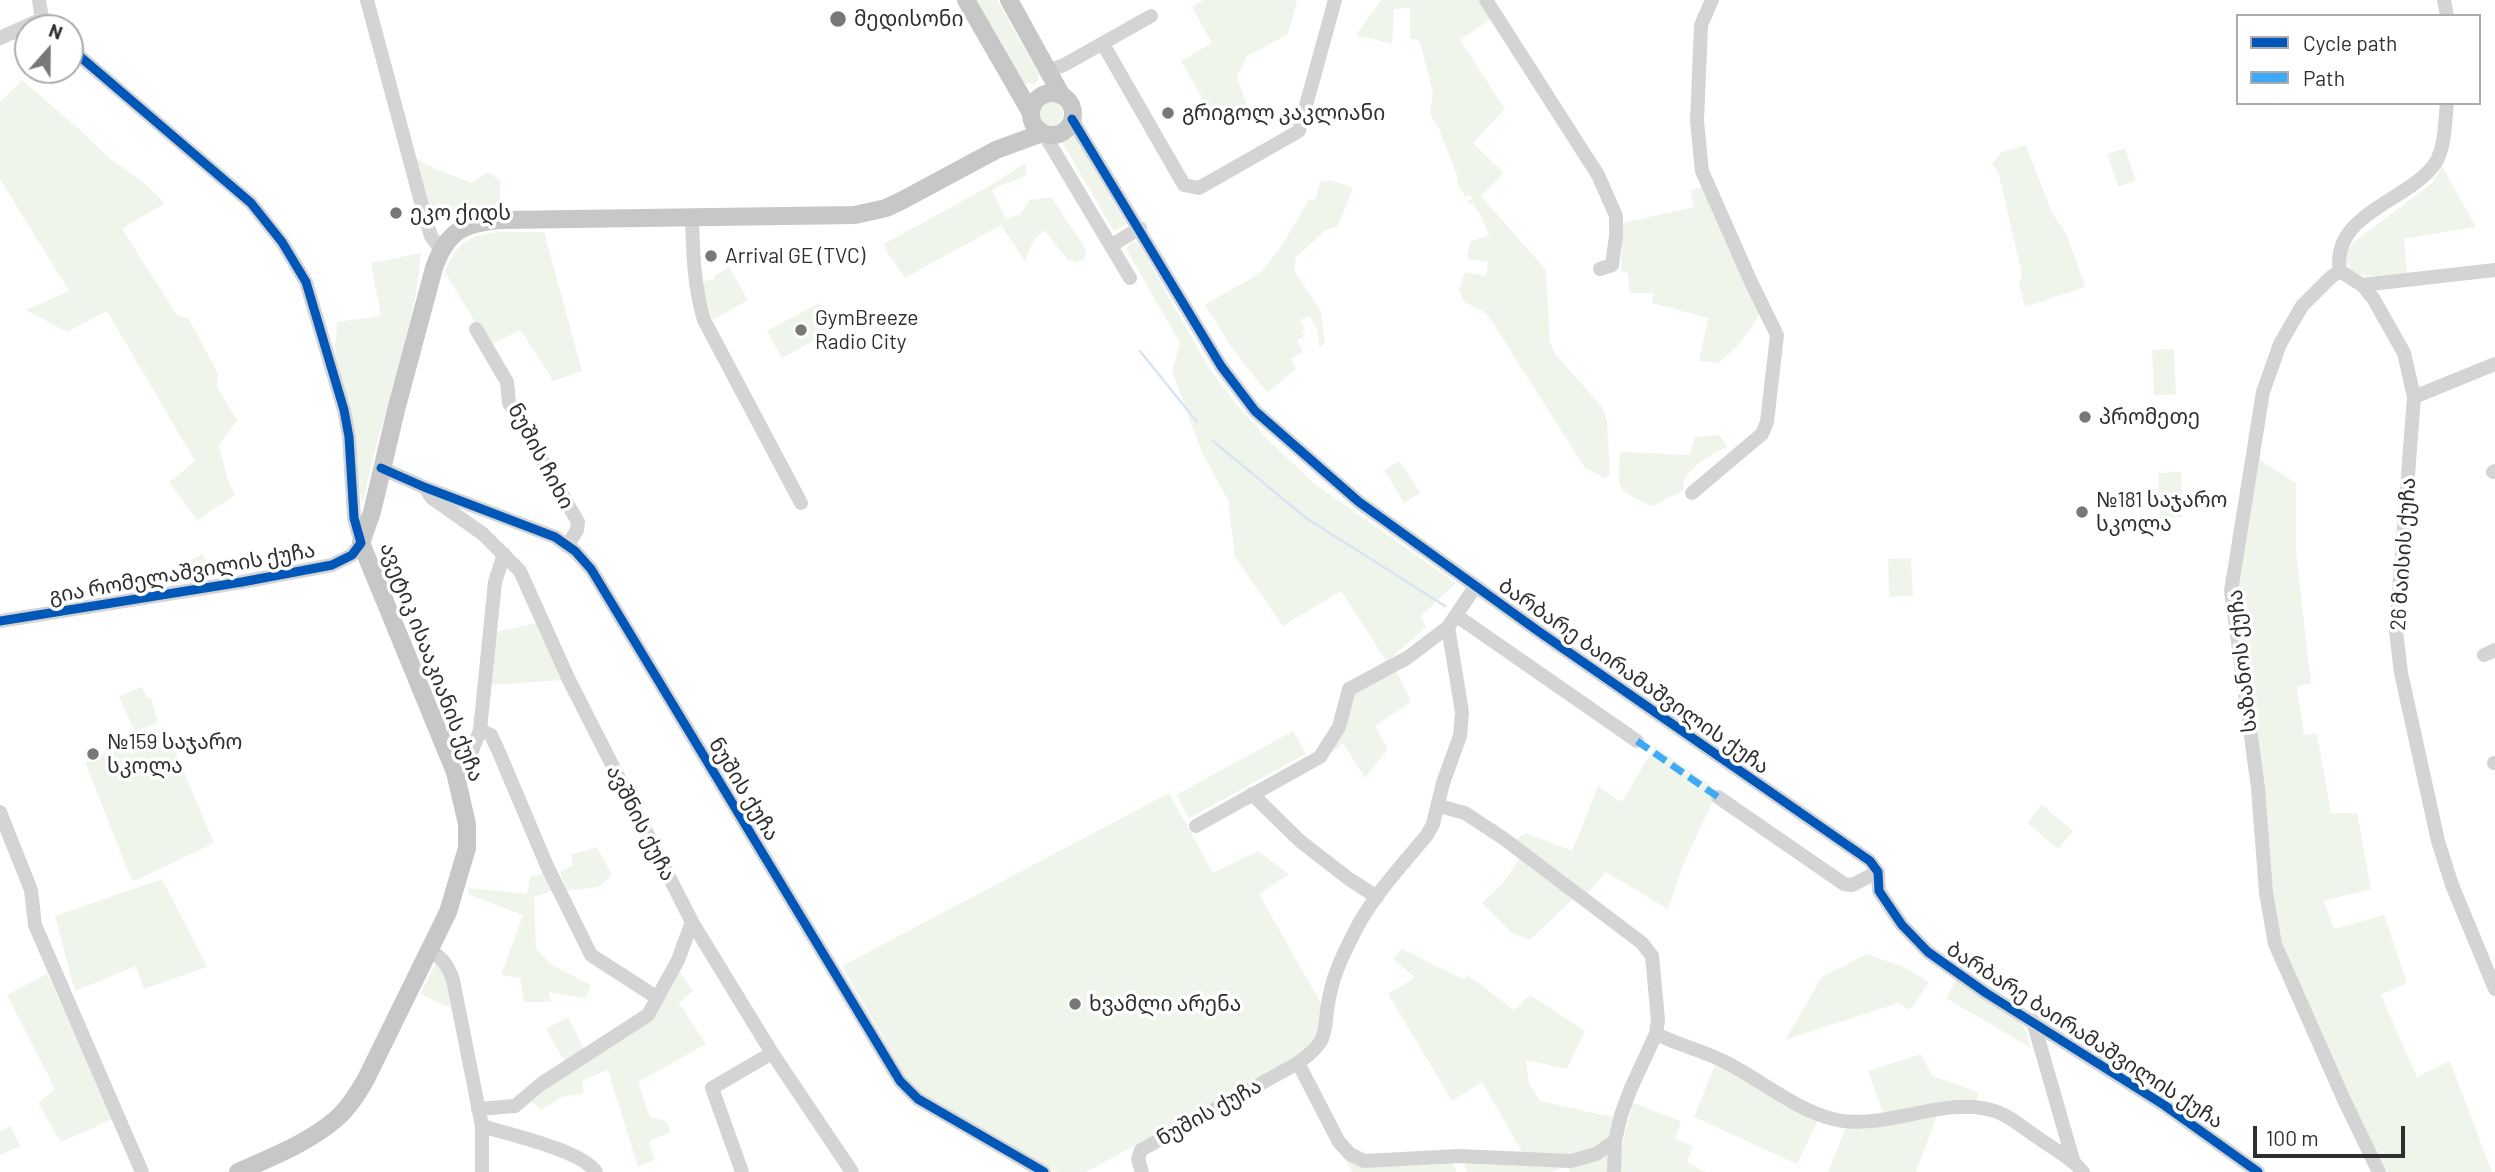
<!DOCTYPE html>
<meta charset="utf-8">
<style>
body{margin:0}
#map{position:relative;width:2495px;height:1172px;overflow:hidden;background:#fff;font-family:Barlow,sans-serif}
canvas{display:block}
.legend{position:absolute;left:2236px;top:14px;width:245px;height:91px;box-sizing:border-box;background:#fff;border:2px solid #acacac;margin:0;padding:9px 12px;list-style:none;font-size:21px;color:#2f2f2f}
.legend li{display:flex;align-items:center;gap:14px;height:35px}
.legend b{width:35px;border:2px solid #acacac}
.north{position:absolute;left:14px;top:14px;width:70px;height:70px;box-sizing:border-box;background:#fff;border:2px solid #acacac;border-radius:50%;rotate:21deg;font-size:19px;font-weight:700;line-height:28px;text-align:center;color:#2f2f2f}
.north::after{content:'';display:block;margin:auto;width:24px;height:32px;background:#787878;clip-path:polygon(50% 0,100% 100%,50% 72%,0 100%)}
.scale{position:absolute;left:2253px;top:1126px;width:152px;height:32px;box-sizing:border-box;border:4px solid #2f2f2f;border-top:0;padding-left:9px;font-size:21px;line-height:24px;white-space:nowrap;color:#2f2f2f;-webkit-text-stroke:5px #fff;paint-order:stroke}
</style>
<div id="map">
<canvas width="2495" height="1172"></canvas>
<ul class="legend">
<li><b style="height:9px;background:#0057b8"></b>Cycle path</li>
<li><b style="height:9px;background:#3fa9f5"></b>Path</li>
</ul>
<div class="north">N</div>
<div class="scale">100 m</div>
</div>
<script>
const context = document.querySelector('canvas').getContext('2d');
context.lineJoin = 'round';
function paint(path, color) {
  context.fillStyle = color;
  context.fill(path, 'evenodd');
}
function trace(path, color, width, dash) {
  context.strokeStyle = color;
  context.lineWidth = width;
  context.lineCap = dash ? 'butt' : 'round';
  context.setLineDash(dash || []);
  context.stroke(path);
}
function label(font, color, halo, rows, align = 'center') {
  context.font = font + ' Barlow,"Noto Sans Georgian",sans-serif';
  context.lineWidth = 7;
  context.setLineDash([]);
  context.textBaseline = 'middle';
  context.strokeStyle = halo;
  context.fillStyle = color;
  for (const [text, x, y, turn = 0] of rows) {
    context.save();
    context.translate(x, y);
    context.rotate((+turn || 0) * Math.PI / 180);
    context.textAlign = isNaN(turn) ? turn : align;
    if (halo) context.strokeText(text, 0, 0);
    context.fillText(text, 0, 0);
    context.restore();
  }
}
const green = new Path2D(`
 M976,0h21l42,74 -1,6 -4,4 -11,-1z
 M1204,0h93l-9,34 -42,23 -9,20 10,29 -31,16 -35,-61 31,-18 -20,-36z
 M1381,0h101l11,18 -33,22 45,69 -32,34 31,30 -23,23 65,74 4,73 5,11 47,53 5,14 3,54 -5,3 -20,-10 -94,-148 -8,-9 -19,-9 -5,-12 6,-18 21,4 2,-14 -21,-3 3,-17 19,-7 -7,-16 1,-1 -11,-15 -3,1 -1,-3 4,-2 -2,-4 -5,2 -9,-17 2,-2 -19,-49 -9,-15 3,-22 -13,-49 -2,-4h-8v-31l-16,1 -2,35 -36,-9z
 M22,80l59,51 28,27 34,24 22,21 -43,26 55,86 12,4 29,55 -1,13 20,33 -18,26 9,34 7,15 -38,25 -28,-38 26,-21 -88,-150 -40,21 -41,-22 43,-19 -69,-112v-77z
 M1039 114a12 12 0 1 1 24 0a12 12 0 1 1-24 0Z
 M1068,134l6,1 52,89 -12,7 -52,-89z
 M2026,145l26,68 15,22 18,52 -60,20 -6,-22 3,-11 -24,-103 -6,-7 10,-12z
 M2125,148l11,33 -18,6 -11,-33z
 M414,157l24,13 34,13 16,-11 12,9v25c-11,2 -22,3 -33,6 -18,5 -23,17 -38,-4z
 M1025,163l2,10c-8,9 -24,9 -35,17l14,29 14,-5 10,-14 21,-3 36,54 -3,8 -8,4 -9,-4 -22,-28c-12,5 -15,18 -20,30l-24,-36 -96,53 -20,-29 -1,-5 102,-56z
 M2442,166l34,61 -72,12 3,34c-22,1 -59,13 -62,-19l8,-11 79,-60z
 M1330,180l21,7 1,4 -14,35 -13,5 -29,26 -2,13 27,42 4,31 -6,4 -1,-16 -9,-15 -9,4 5,9 -3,3 2,4 -7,5 6,11 -12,7 5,10 -29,24 -37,-48 -25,-40c15,-10 45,-24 56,-34 20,-20 34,-48 48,-72l6,1 6,-19z
 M1702,187l59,126 -23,33 -20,17 -19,-2 9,-43 -56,-15 1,-10h-24l-1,-20 -7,-1 2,-49 71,-16 -4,-17z
 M544,232l38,139 -29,10 -32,-51 -32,15 -44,-73c17,-49 55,-39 99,-40z
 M1131,242l7,1 71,125 22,30 34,39 50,47 141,99 -35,33 5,11 -39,35 -46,-71 -58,35 -48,-69 -7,-57 -26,-47 -30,-82 8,-28 -54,-94z
 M421,253c-7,84 -41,164 -57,246l-3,2 -11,-88 -15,-60 2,-31 44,-6 -10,-53z
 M729,267l19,33 -36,20 -11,-38 14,-3 -1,-3z
 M819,303l15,27 -52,28 -15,-27z
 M2174,349l2,45 -22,1 -2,-45z
 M1719,435l8,11c-15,10 -48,24 -43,44l-31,16c-37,-16 -35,-13 -33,-54l69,3 6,-18z
 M2257,458l39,25v69l15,132 -14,2 7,49 13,-1 14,79h26l14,76 -47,12 10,28 50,-14 23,68 -26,12 36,82 33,-16 42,111h-105l-38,-77 -69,-154 -11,-56 -33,-296z
 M1400,461l20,32 -16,10 -20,-33z
 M2181,472l1,45 -22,1 -2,-45z
 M202,554l8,13 -6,3 -2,7 -9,2 -7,-16z
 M1911,558l2,38 -24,1 -1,-38z
 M537,623l27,57 -75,5 7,-53z
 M1396,670l15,32 -36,24 13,23 -23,29 -22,-35 -11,10 21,-59z
 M142,687l6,12 3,-1 7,24 -23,10 -16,-36z
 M165,727l49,116 -79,38 -4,-2 -46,-117z
 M1293,731l13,23 -117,64 -13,-23z
 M1655,746l63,44 -33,70 -17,49 -62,-37 -21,24 -73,-54 14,-9 46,18 26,-65 24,16z
 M1169,793l44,80 45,-22 31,23 -30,20 64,113 -2,23 -9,19 -226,123h-29l-144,-82 -71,-124z
 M2042,805l31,26 -15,18 -31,-26z
 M597,847l15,28 -14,12 -31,4 -7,-19 13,-7 -2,-10z
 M1521,856l54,41 -45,43 -17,-6 -31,-31 20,-19z
 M547,872l9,18 -22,7 2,51 14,16 41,21 -5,13 -37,-6 2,10h-27l-4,-24 -19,-3 22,-60 -55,-21 1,-6 58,6 3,-17z
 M162,879l45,88 -63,22 -8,-23 -61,25 -20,-75z
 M1402,949l62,31 4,-5 46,35 16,-15 55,36 -18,38 -41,-9 3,23 11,18 76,17c-3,9 -6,18 -12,25 -14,17 -57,13 -79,14l-43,-75 -30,19 -64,-107 27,-16 -22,-19z
 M1867,954l39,14 23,14 -19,28 -12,-7 -113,37 37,-63z
 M436,963c12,9 12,31 15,45l-31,-14z
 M678,969l15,22 -14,12 27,41 -68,38 12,35 17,4 3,11 -21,9 5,19 -16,7 -30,-97 -25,10v13l-21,4 -21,13 -12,-10 120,-82z
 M47,974l68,144 -54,24 -23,-39 17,-14 -48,-94z
 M1957,979l61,40 8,13 5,16 -85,-50z
 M568,1017l17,34 -19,13 -20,-35z
 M1921,1054l11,22 46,16 -1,12 -93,12 -16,-45z
 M1715,1065l103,55 -21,44 -103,-47z
 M1633,1103l48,18 -6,18 18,7 -6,16 18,10h-87l2,-18z
 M1937,1116l-21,56h-88l19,-47z
 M10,1126l10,20 -20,9v-24z
 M1609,1151l1,21h-39l-4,-6 -15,6h-85l-3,-7 4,-6 81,6z
 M1344,1158l108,2 5,12h-105z`);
const stream = new Path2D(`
 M1140,351l57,71
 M1213,441l93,77 139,88`);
const minor = new Path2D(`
 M39,0l3,19 9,9
 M367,0l58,217 6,19 9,13
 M1486,0l112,175 18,41v20l-4,29 -12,4
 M2444,0l3,16
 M0,38l42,-19
 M1103,44l81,141 15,3 100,-57 36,-131
 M1050,70l14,-5 87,-49
 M1072,119l149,247 34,45 104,91 179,129 332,230 8,11 1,19 23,34 26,27 58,41 178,112 94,67
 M1044,134l86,144
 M692,218c1,35 2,69 12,102l97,183
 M1112,245l28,-17
 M2340,271l-9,6 -29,29 -22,38 -17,48 -32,199 27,197 8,105 9,51 70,158 34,70
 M2340,271l22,14 11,13 31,55 10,44 -18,234 5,42 37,168 14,44 43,104
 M2340,271c-10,-58 71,-70 96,-109 9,-15 9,-41 11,-59
 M2362,285l133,-15
 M476,329l31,53 2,21 69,119 -1,8 -10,16
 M2414,397l81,-33
 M381,468l43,19 131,50 20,14 16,18 309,512 18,18 126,73
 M2493,472l2,-1
 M427,491l5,7 51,36 37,37 49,109 123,242 80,131 80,119
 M1692,493l70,-59 5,-12 10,-87 -26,-53 -49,-111 -5,-50 4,-96 11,-25
 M1457,616l180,125
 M0,621l242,-39 90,-17 20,-10 9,-12 -7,-25 -5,-81 -5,-27 -38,-128 -24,-40 -31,-39 -181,-155
 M2484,655l11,-5
 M480,730l11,5 7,15 49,116 44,89 65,42
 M2494,763h1
 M455,772l12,-8 13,-34 15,-148 9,-28
 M1252,794l48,47 49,38 28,18
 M1718,797l126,87 8,1 26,-13
 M1439,806l26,7 38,25 139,105 10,13 6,64 -2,14 -25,54 -10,27 -6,26 -1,31
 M0,812l31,78 4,35 107,247
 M1196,826l124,-69 19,-30 10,-38 58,-31 41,-31 27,-40
 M429,951c14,6 19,15 24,29l29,146v46
 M2033,1021l40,139
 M1656,1034c23,11 48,17 69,28 36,18 69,47 108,57 48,13 110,-23 158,-9 17,4 32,18 46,27 16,12 34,20 46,35
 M1298,1063l41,79 11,12 14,7 95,-5 112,5 25,-7 19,-13
 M478,1109l37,-3 26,-22 107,-69 30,-55 14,-38
 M482,1126c26,8 99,24 114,46
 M742,1172l-30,-84 60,-35
 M1142,1172l-4,-13 3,-9 157,-87c36,-26 23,-32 32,-69 4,-22 16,-45 26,-65 18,-34 46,-64 71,-94l6,-11 10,-41 17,-47 2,-24 -14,-85`);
const major = new Path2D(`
 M966,0l65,113
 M1009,0l53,96
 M1031 114a21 21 0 1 1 42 0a21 21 0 1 1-42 0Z
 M238,1172c34,-15 70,-29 98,-53 13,-11 22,-26 30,-40l82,-167 19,-64v-24l-12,-52 -94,-229 11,-31 24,-102 38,-142c13,-37 29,-45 67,-48l354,-5 31,-7 15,-7 95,-51 46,-17`);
const quiet = new Path2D(`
 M1637,741l81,56`);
const cycleway = new Path2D(`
 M1072,119l149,247 34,45 104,91 179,129 332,230 8,11 1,19 23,34 26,27 58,41 178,112 94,67
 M381,468l43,19 131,50 20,14 16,18 309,512 18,18 126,73
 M0,621l242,-39 90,-17 20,-10 9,-12 -7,-25 -5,-81 -5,-27 -38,-128 -24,-40 -31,-39 -181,-155`);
const markers = [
 [838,19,9,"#787878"],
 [1168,113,7,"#787878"],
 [396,213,7,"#787878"],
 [711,256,7,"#787878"],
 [801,330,7,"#787878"],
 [2085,417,7,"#787878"],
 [2082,512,7,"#787878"],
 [93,754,7,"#787878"],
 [1075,1004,7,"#787878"]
];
const poiNames = [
 ["მედისონი",854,19],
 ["გრიგოლ კაკლიანი",1182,113],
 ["ეკო ქიდს",410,213],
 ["Arrival GE (TVC)",725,256],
 ["GymBreeze",815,318],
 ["Radio City",815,342],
 ["პრომეთე",2099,417],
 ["№181 საჯარო",2096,500],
 ["სკოლა",2096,524],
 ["№159 საჯარო",107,742],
 ["სკოლა",107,766],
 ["ხვამლი არენა",1089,1004]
];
const streetNames = [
 ["ნუშის ჩიხი",541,456,62],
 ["26 მაისის ქუჩა",2403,554,-86],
 ["გია რომელაშვილის ქუჩა",182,573,-10],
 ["საზანოს ქუჩა",2242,661,-96],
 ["ავეტიკ ისააკიანის ქუჩა",432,662,69],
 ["ბარბარე ბაირამაშვილის ქუჩა",1634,676,35],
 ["ნუშის ქუჩა",744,789,59],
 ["ავშნის ქუჩა",641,823,63],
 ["ბარბარე ბაირამაშვილის ქუჩა",2085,1035,33],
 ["ნუშის ქუჩა",1209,1112,-29]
];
paint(green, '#f0f5ec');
trace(stream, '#d8e4f2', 2.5);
trace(minor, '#d4d4d4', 14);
trace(major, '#c7c7c7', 18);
trace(quiet, '#3fa9f5', 7, [14, 7]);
trace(cycleway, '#0057b8', 9);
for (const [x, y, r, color] of markers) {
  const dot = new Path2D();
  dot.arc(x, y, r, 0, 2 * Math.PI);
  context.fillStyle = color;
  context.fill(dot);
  trace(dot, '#fff', 2.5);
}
label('21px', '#2f2f2f', '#fff', poiNames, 'left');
label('21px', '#2f2f2f', '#fff', streetNames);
</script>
